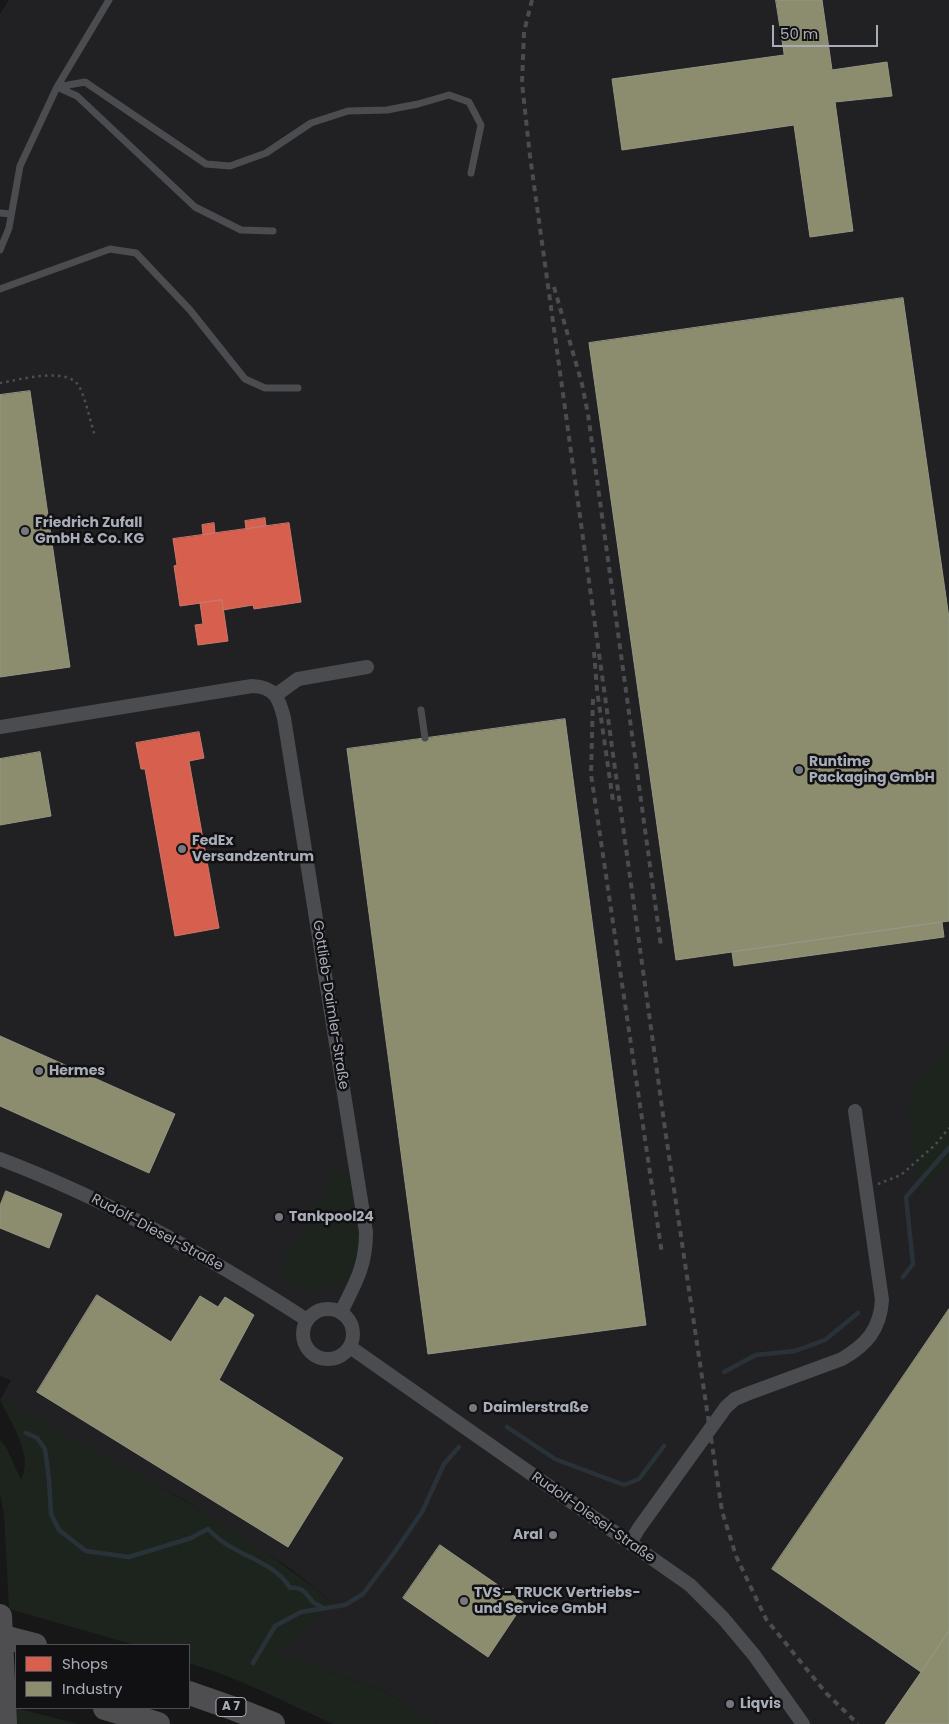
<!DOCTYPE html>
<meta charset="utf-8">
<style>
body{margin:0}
#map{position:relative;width:949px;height:1724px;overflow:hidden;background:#171717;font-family:Poppins,sans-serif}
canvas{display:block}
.legend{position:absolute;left:15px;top:1644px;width:175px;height:65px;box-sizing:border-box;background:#111113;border:1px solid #4d4f55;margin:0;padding:6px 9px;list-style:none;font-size:15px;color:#a8adb8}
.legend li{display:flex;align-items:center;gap:10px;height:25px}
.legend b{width:25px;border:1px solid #4d4f55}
.scale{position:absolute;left:772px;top:25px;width:106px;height:22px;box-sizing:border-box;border:2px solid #a8adb8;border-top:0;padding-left:6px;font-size:15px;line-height:18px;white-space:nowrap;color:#a8adb8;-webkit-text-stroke:4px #111113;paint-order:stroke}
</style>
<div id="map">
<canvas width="949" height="1724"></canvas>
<ul class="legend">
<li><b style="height:14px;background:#d6604d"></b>Shops</li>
<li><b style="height:14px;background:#8c8c6e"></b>Industry</li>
</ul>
<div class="scale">50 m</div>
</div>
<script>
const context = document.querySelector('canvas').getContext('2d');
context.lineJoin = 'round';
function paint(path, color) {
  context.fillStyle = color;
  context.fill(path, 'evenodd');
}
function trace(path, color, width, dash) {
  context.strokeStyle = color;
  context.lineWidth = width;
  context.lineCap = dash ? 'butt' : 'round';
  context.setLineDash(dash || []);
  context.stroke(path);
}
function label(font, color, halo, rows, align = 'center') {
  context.font = font + ' Poppins,sans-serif';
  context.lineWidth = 5;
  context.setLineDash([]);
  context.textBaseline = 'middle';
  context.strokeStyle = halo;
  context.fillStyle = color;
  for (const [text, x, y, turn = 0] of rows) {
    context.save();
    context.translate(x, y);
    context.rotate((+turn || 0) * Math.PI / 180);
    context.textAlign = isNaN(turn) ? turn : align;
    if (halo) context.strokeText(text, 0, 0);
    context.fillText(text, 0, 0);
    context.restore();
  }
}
const built = new Path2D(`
 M9,0h940v1724h-512l-54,-34 -108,-36 57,-52 -41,-33 -110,-71 -181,-98 11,-20 -11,-4v-1362z`);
const green = new Path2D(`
 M949,1042v123l-28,29 -8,-41 -4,-47 2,-17z
 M340,1171l7,2 4,6 8,55 -1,20 -15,33 -10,-5 -6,5 -20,4 -28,-16 1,-9 13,-23 4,2 15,-26 -3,-3 25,-42z
 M0,1400c115,61 232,120 333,203l-57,51 107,36 54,34h-104l-73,-34 -38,-16 -33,-11v-18h-54l-126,-36 -5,-95 -4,-20v-54l6,7 15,33c13,-24 -10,-57 -21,-80z
 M14,1706l2,2 62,16h-63z`);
const shops = new Path2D(`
 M265,518l1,8 -20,3 -1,-8z
 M214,523l1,10 -12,2 -1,-10z
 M289,523l12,79 -47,7 -1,-4 -30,5 -1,-10 -42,6 -6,-40 3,-1 -4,-26z
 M222,600l6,41 -30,4 -3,-20 8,-1 -3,-21z
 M199,732l5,26 -15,3 30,167 -44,8 -30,-167h-4l-5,-26z`);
const industry = new Path2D(`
 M776,0h46l10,70 55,-8 5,34 -57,6 18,129 -43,6 -16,-112 -172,25 -10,-71 172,-24z
 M903,298l46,320v303l-273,39 -87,-617z
 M30,391l40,276 -70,10v-282z
 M565,719l81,606 -218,29 -81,-605z
 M40,752l11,64 -51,9v-66z
 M942,922l2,15 -210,29 -2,-14z
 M0,1036l175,78 -26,59 -149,-67z
 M6,1191l56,23 -13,34 -49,-20v-22z
 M97,1295l74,47 29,-46 18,11 7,-10 29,18 -35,65 124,78 -55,89 -251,-155z
 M949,1309v322l-28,41 -149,-103z
 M440,1545l84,58 -36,54 -85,-59z
 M949,1631v93h-64l36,-52z`);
const stream = new Path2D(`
 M903,1277l10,-13 -7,-67 43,-49
 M724,1372l32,-17 39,-4 30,-11 33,-27
 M507,1427l48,32 69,26 15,-6 25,-33
 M26,1433l11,5 8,11 4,31 2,34 8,16 27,21 43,6 62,-19 17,-9c5,5 11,11 18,15 21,14 51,21 64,44 13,-2 16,6 23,14 3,2 7,4 10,6
 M253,1663l22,-37 26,-14 44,-7 18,-11 31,-41 28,-41 22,-48 15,-17`);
const path = new Path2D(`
 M0,383c20,-3 69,-18 80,5 7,15 10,33 15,48
 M878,1184l23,-9 34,-30 14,-17`);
const lane = new Path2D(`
 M57,87l28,-5 121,82 24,2 36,-13 45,-30 37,-12 39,-1 31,-6 31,-9 20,7 12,23 -10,48
 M57,87l52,-87
 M0,213l11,1
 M0,250l9,-22 11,-62 37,-79 20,9 118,111 46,23 32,1
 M0,289l110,-40 26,4 54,57 55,69 20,9h33
 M421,710l4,28`);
const street = new Path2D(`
 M276,695l22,-16 69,-12
 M0,727l252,-41c23,1 27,12 32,32l82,514c0,34 -10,50 -25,80
 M0,1159c109,41 210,98 307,161
 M303 1334a25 25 0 1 1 50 0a25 25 0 1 1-50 0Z
 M350,1347l340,238 33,33 31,37 49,69
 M630,1543l9,-15 87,-121 9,-8 12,-5 95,-35c24,-14 38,-29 40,-59l-27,-189`);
const highway = new Path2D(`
 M0,1636l35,9
 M189,1693l46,16 38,15
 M105,1708l53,16`);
const rail = new Path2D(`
 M532,0l-8,32 -2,51 8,73 135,973 57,382 14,45 30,63 60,74 32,31
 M554,287l28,97 6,30 73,532
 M594,652l3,38 16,111
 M593,699l-2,75 71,480`);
const highwayBridge = new Path2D(`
 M0,1616l5,108`);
const markers = [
 [25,531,5,"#757880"],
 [799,770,5,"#757880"],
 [182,849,5,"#757880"],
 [39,1071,5,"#757880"],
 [279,1217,5,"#757880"],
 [473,1408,5,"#757880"],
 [553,1535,5,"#757880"],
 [464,1601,5,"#757880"],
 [730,1704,5,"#757880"]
];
const shields = [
 [231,1707,30]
];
const shieldNames = [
 ["A 7",231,1707]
];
const poiNames = [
 ["Friedrich Zufall",35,523],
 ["GmbH & Co. KG",35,539],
 ["Runtime",809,762],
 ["Packaging GmbH",809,778],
 ["FedEx",192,841],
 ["Versandzentrum",192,857],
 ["Hermes",49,1071],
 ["Tankpool24",289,1217],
 ["Daimlerstraße",483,1408],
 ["Aral",543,1535,"right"],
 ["TVS - TRUCK Vertriebs-",474,1593],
 ["und Service GmbH",474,1609],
 ["Liqvis",740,1704]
];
const streetNames = [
 ["Gottlieb-Daimler-Straße",330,1005,81],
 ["Rudolf-Diesel-Straße",157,1233,28],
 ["Rudolf-Diesel-Straße",593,1518,35]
];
paint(built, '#212123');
paint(green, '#1d241e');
paint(shops, '#d6604d');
trace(shops, '#c8776d', 1);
paint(industry, '#8c8c6e');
trace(industry, '#949684', 1);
trace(stream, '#2a3239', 4.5);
trace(path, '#4d4e52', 2.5, [2.5, 4]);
trace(lane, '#4b4c50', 7);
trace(street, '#4b4c50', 14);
trace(highway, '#4e4e51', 24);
trace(rail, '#4b4c4f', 4, [6, 5]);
trace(highwayBridge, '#4e4e51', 24);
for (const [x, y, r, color] of markers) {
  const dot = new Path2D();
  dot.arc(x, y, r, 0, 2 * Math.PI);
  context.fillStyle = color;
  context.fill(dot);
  trace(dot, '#111113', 2);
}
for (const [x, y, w] of shields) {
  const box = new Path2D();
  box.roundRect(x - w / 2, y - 9.5, w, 19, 4);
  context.fillStyle = '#111113';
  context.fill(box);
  trace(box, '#a8adb8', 1);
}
label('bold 12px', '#a8adb8', null, shieldNames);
label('bold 14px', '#a8adb8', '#111113', poiNames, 'left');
label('14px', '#a8adb8', '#111113', streetNames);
</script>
